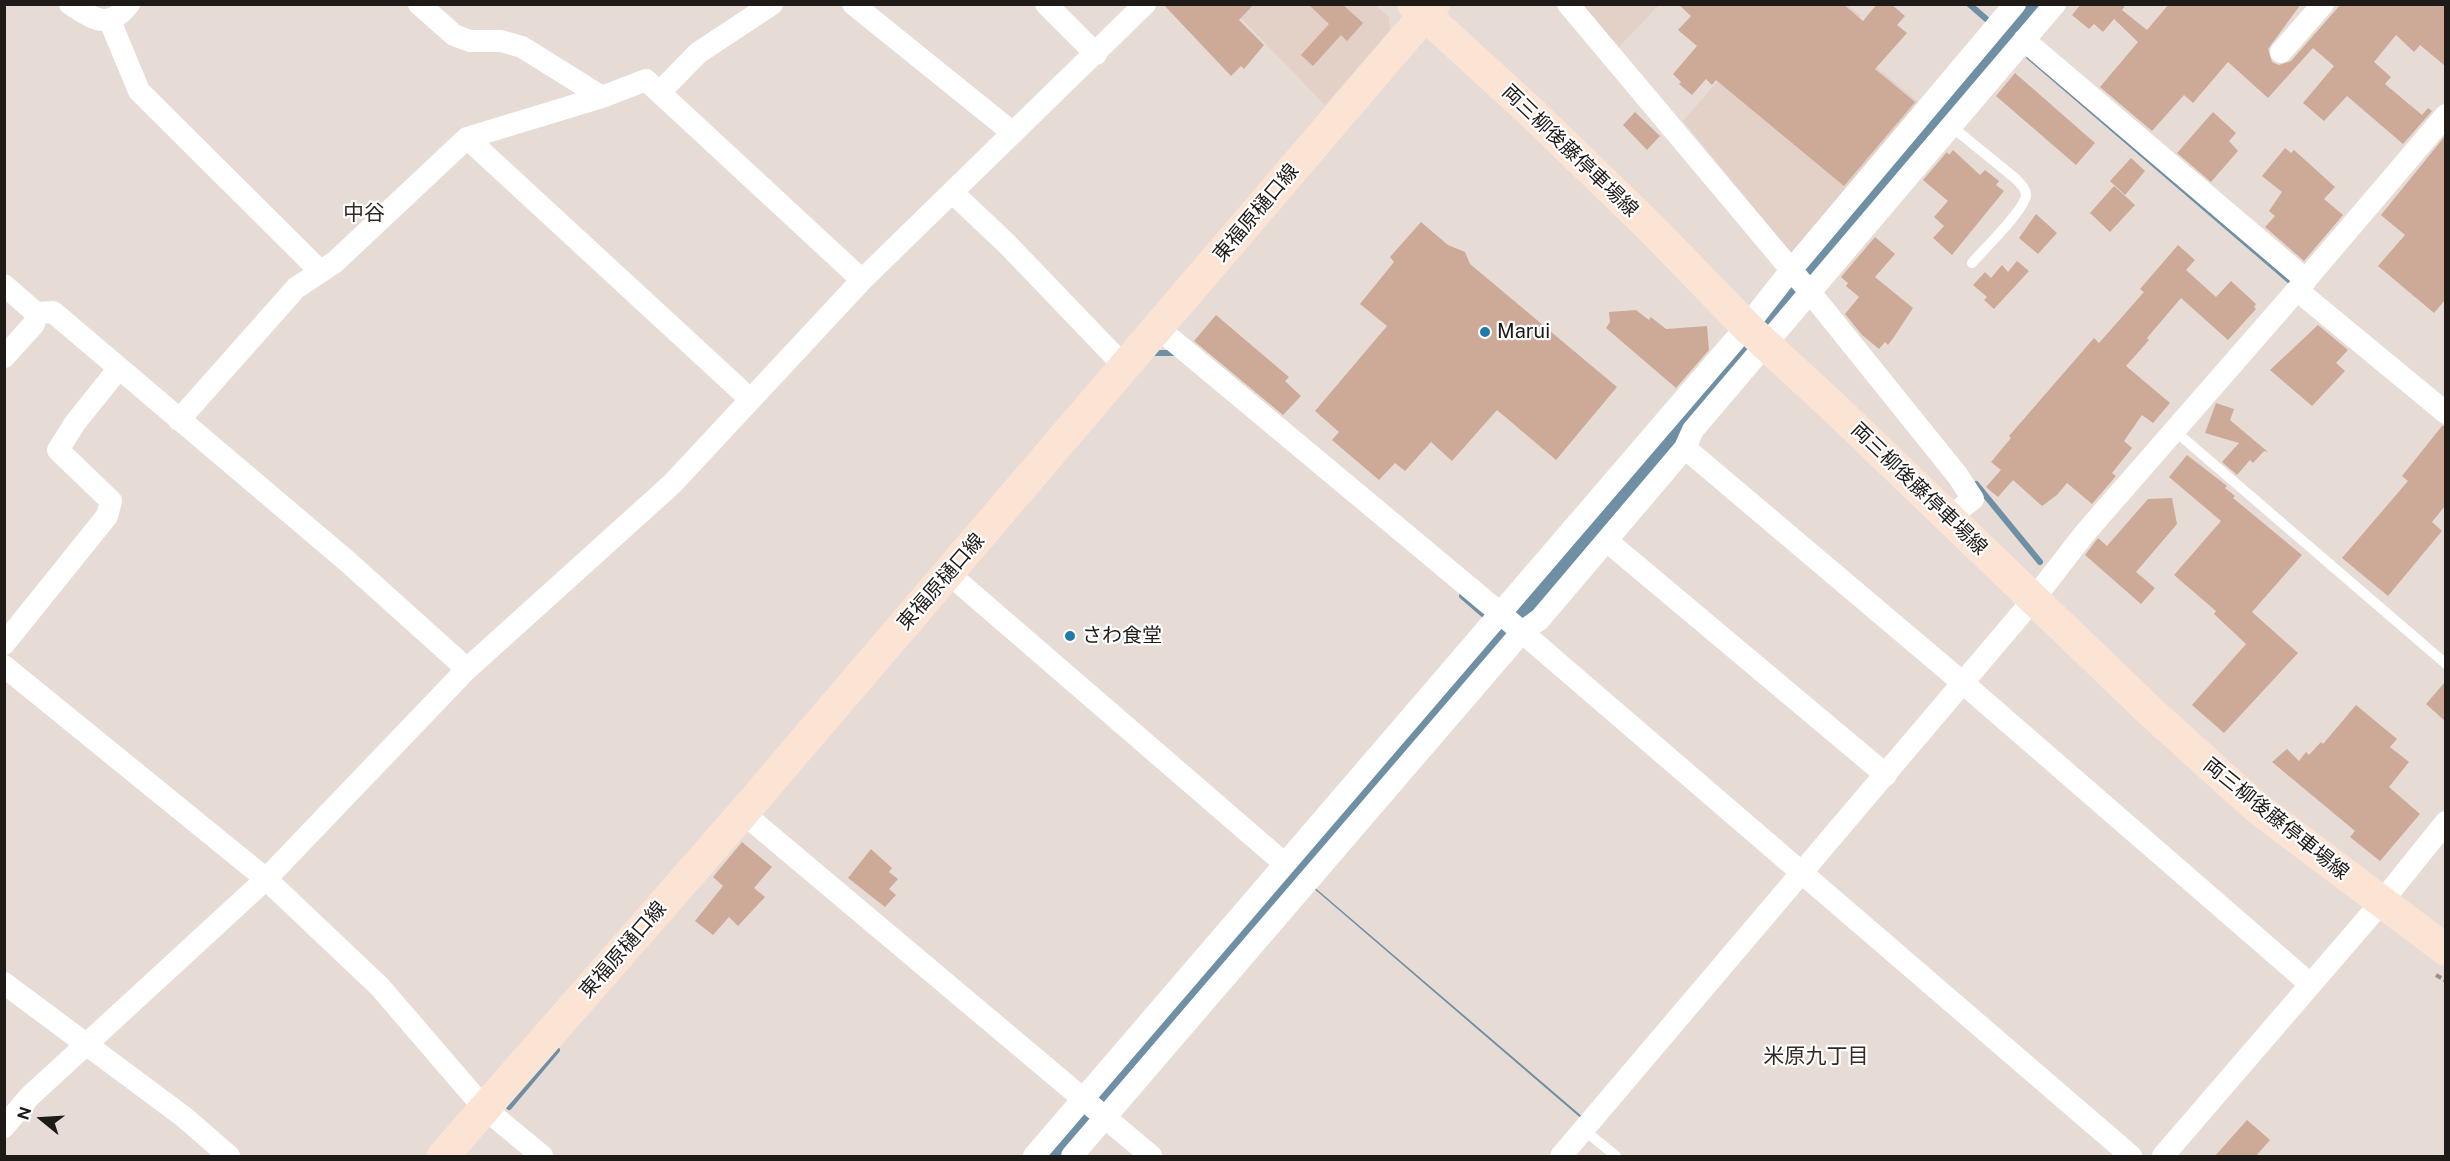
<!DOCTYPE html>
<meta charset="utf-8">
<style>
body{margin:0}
#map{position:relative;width:2450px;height:1161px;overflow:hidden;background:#e7dcd5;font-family:"Public Sans",sans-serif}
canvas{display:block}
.frame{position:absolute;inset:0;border:6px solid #1e1a18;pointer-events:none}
.north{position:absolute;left:12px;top:1089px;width:60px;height:60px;-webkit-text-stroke:4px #fff;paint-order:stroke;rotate:288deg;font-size:16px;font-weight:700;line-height:24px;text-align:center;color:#1e1a18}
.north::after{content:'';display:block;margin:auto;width:21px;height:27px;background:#1e1a18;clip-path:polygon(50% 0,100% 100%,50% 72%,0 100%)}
</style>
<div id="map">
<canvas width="2450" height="1161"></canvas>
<div class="frame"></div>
<div class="north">N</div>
</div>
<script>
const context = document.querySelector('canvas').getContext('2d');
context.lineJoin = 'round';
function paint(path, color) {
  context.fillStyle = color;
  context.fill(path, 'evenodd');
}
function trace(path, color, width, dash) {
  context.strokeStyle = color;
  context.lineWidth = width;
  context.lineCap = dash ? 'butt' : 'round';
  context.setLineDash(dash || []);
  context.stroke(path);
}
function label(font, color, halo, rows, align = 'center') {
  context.font = font + ' "Public Sans","Noto Sans JP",sans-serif';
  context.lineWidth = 4.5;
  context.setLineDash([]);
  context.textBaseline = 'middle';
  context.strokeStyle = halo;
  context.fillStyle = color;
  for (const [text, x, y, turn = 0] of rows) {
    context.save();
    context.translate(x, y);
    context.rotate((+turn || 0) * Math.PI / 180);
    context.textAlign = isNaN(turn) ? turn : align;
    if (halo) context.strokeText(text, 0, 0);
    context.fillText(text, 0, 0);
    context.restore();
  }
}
const built = new Path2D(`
 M1228,5h147l14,12 1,13 -65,75z
 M1577,5h82l-42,44z
 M1784,5h63l14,11 -18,24 78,64 -128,151 -110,-134z`);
const water = new Path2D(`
 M2028,55l264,226 -3,3 -263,-226z
 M1313,886l271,232 -1,2 -271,-233z`);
const stream = new Path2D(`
 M1969,4l23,20
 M1151,353h25
 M1976,484l64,78
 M1462,596l22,19
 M509,1107l48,-57`);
const river = new Path2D(`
 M1056,1156l980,-1152`);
const building = new Path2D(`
 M1163,4h91l-15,16 25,25 -20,24 -3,-3 -10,10z
 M1308,4h34l21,19 -16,18 -6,-6 -28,31 -12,-11 28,-31z
 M1678,4h165l20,17 14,-17h14l14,12 -8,9 10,8 -32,36 40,33 -71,84 -128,-106 -4,5 -6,-6 -14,16 -13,-11 2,-2 -8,-8 24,-28 -19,-16 13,-14z
 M2081,4h45l-4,6 25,20 22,-26h132l-33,45 4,13 7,3 12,-4 50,-57h104v62l-25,-21 -6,7 -18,-17 -22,27 17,15 -6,7 37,31 6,-7 4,3 -29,33 -56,-48 -23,25 -21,-18 31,-37 -21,-18 -45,50 -40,-36 -35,41 -9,-8 -32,36 -52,-44 38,-45 -24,-23 -11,13 -9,-8 -5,5 -17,-14z
 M2015,73l80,70 -19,22 -80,-69z
 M1635,112l25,24 -13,14 -24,-25z
 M2213,112l23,21 -7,8 9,10 -27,31 -34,-29z
 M2445,136v164l-11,13 -56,-47 27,-31 -24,-20z
 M2285,148l6,5 3,-3 41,37 -11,12 19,16 -39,46 -39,-34 10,-11 -6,-5 13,-19 -20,-16z
 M1953,150l27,25 5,-5 14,11 -3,4 8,6 -52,64 -19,-17 11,-12 -10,-9 14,-16 -25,-21 24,-28 2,3z
 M2131,158l14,13 -20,24 -15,-14z
 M2114,186l21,19 -25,27 -20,-19z
 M2036,214l21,19 -19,21 -19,-16z
 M1421,222l27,23 17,7 5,12 147,123 -61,73 -59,-50 -45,51 -21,-19 -26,29 -10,-8 -16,17 -47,-40 7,-8 -24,-21 72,-85 -27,-22 34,-42 -4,-5z
 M1875,237l20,17 -20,23 38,31 -19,29 -6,8 -3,-3 -6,7 -17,-14 -17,-21 14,-17 -13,-11 2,-3 -7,-6z
 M2178,245l17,15 -9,10 30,27 15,-16 25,23 -2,3 2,2 -28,31 -47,-42 -34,40 2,2 -23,26 44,37 -17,20 -11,-8 -18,26 8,7 -20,25 4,3 -24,28 -25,-21 -10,12 -15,11 -29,-26 -15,17 -12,-10 15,-17 -10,-8 20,-24 -2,-2 85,-98 5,5 45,-51 -4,-3z
 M2017,261l12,10 -35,38 -10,-9 3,-3 -14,-12 12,-13 6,6 11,-13 6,7z
 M1636,310l13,10 2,-3 15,12 41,-3 2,24 -33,38 -70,-60 4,-6 -1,-10z
 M1216,315l73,62 -4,4 16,15 -18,19 -89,-74z
 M2318,325l30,25 -12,13 9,8 -33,35 -42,-36z
 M2216,403l18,6 -4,11 38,32 -4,-1 -11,12 -3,-3 -13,15 -15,-13 17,-19 -34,-10z
 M2442,426h3v80l-13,16 10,9 -54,65 -46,-38 66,-77 -6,-5z
 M2187,455l40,31 -2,2 10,8 -2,2 69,57 -50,57 46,41 -74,80 -32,-28 54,-61 -32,-30 2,-3 -42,-36 47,-54 -52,-44z
 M2172,498l5,26 -41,48 19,16 -14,16 -56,-49 13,-17 9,8 41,-47z
 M2445,682v39l-19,-17z
 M2356,705l41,34 -7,8 19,15 -20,25 31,27 -40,47 -30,-24 5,-6 -83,-69 15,-13 12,12 7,-9 3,3 12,-13 2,2z
 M742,842l30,25 -18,21 11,9 -27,29 -9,-9 -16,18 -18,-14 28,-35 -10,-9z
 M871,849l21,19 -3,4 9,7 -9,10 7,6 -11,12 -37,-29z
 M2247,1120l23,20 -14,16h-41z`);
const path = new Path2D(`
 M2436,975l10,6`);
const service = new Path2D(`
 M1951,126l65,53c4,5 10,9 10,16 -1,15 -43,55 -54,68
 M2175,431l271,233
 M1584,1130l32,26`);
const minor = new Path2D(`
 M70,4c24,15 38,27 59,0
 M419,4l35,31 16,6h31l21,6 80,50
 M853,4l160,129
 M1046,4l50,50
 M1568,4l241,287 149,185 15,23 -25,19
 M110,21l29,70 181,180
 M2024,40l282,240
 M2281,52l42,-48
 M660,92l38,-39 74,-49
 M467,138l283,261
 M953,193l54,51 118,123
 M4,285l32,28 -2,11 -30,33
 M2297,290l149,123
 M36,313l17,-1 295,250 119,107
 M1158,328l343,286 630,542
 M179,420l117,-132 39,-26 132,-124 135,-41 44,-17 216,200
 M1685,448l278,235 347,301
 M1607,541l279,234
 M948,573l337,291
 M4,644l103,-128 4,-15 -53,-51 17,-27 44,-55
 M4,666l262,213 114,108 104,121 58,48
 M743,813l408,343
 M4,983l180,134 45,39
 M4,1127l25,-30 237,-218 201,-210 205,-185 190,-204 283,-276
 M1034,1156l713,-830 44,-56 224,-266
 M1072,1156l450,-524 18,-13 145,-171 8,-18 362,-426
 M1561,1156l472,-556 52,-67 212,-243 149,-175
 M2163,1156l217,-252 66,-82`);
const secondary = new Path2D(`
 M1413,4l119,109 121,117 96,99 93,86 309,297 105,95 190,143
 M443,1156l300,-343 691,-809`);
const markers = [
 [1485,332,6,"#2279a8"],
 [1070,636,6,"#2279a8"]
];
const streetNames = [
 ["両三柳後藤停車場線",1570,151,44],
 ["東福原樋口線",1256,213,-50],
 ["両三柳後藤停車場線",1919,489,44],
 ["東福原樋口線",941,582,-49],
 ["両三柳後藤停車場線",2276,819,39],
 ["東福原樋口線",623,950,-49]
];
const poiNames = [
 ["Marui",1497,332],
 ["さわ食堂",1082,636]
];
const neighbourhoodNames = [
 ["中谷",364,214],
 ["米原九丁目",1816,1057]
];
paint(built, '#e3d0c6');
paint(water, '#6f8fa4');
trace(stream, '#6f8fa4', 6);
trace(river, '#6f8fa4', 38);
paint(building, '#ccaa97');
trace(path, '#9a928d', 4, [6, 3]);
trace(service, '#fff', 10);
trace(minor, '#fff', 22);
trace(secondary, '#fce4d4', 32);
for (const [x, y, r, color] of markers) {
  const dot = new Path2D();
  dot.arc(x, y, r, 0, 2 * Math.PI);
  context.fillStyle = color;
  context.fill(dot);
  trace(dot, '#fff', 2);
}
label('20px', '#1e1a18', '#fff', streetNames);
label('20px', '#1e1a18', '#fff', poiNames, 'left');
label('21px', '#332a25', '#fff', neighbourhoodNames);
</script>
